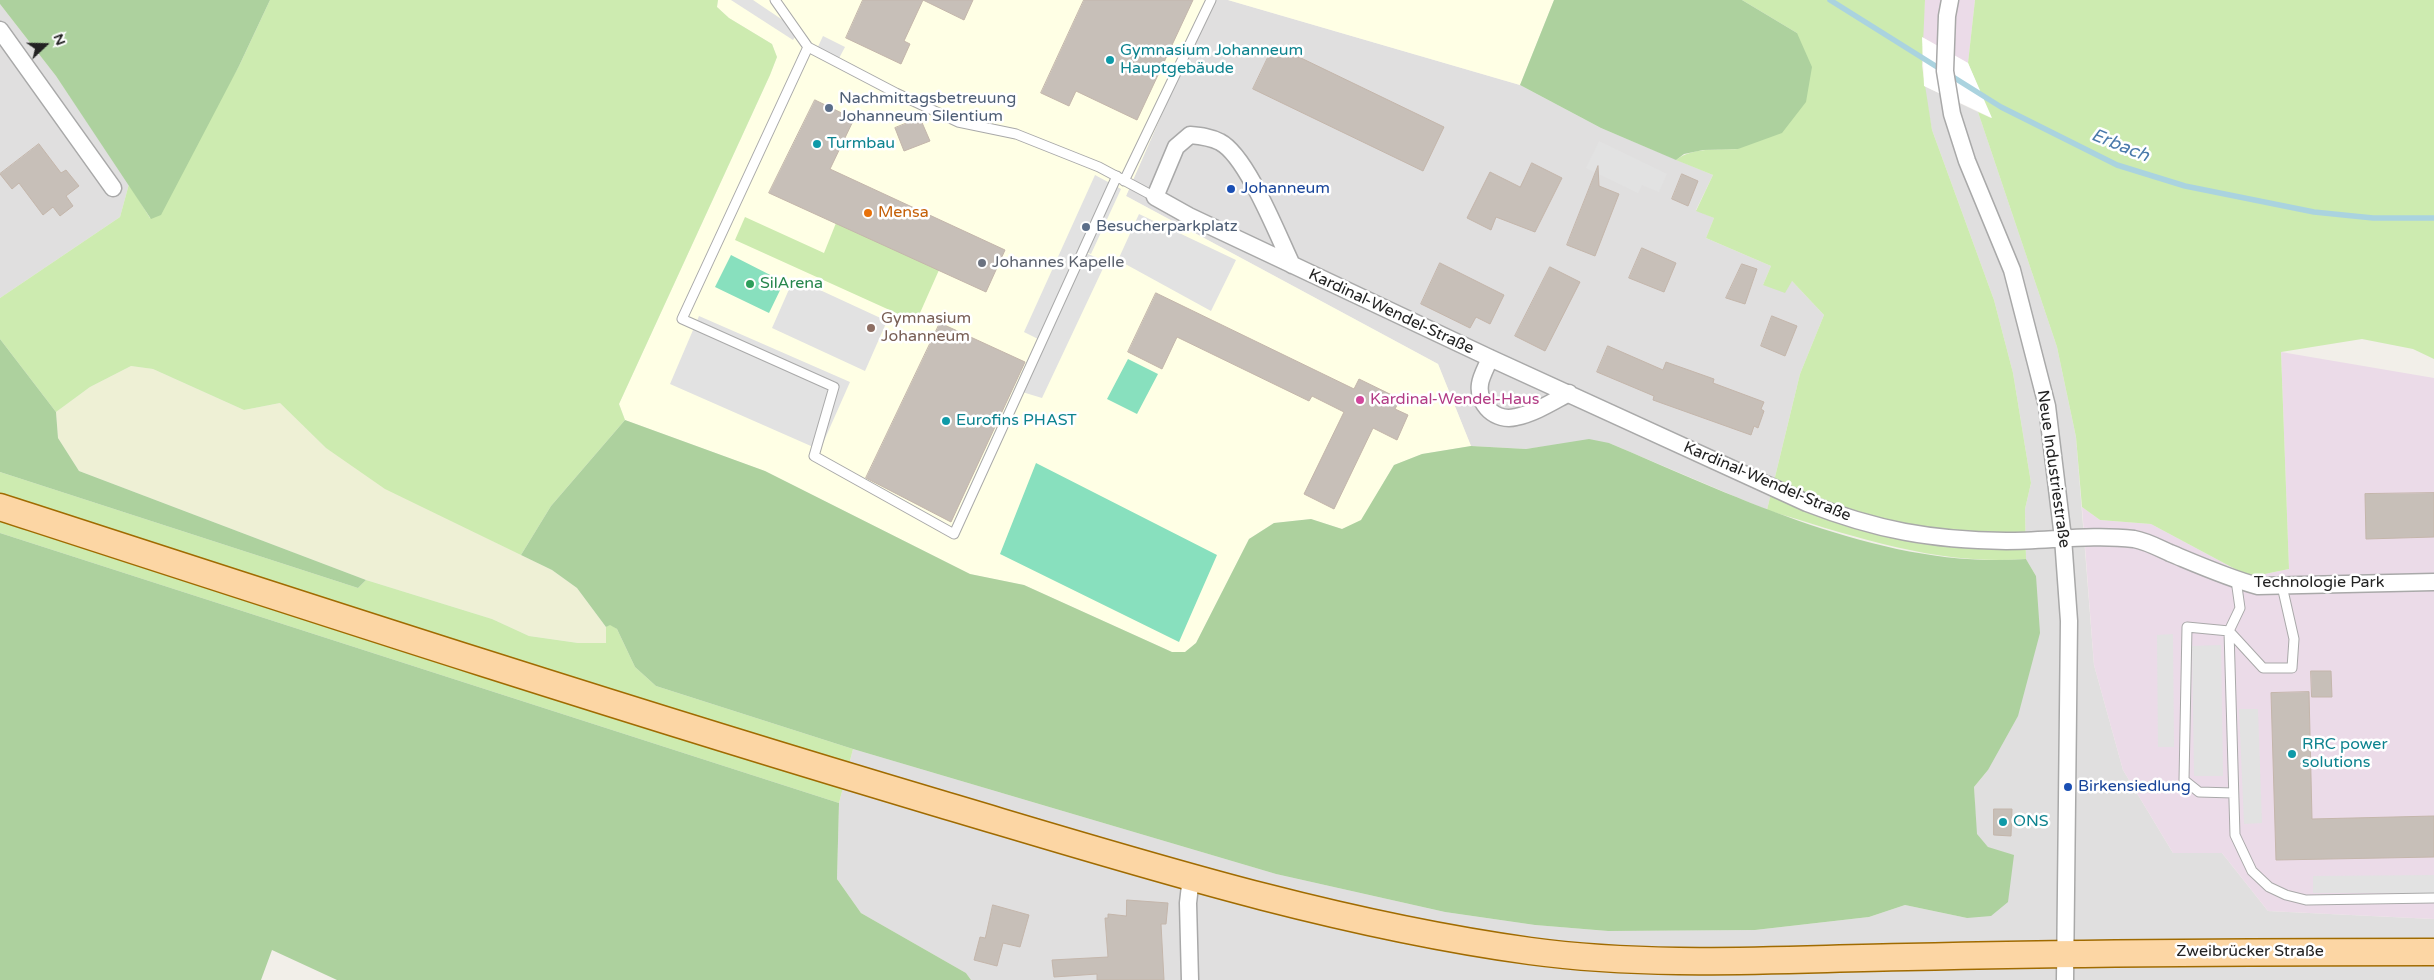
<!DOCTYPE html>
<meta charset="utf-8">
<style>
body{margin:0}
#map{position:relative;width:2434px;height:980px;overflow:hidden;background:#f2efe9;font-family:"Varela Round",sans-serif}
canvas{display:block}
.north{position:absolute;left:20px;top:20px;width:50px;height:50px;-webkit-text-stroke:4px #fff;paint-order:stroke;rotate:69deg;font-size:14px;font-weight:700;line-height:20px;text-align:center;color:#222}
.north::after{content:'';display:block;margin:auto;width:18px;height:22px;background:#222;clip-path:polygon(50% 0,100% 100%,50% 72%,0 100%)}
</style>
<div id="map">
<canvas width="2434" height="980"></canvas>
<div class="north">N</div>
</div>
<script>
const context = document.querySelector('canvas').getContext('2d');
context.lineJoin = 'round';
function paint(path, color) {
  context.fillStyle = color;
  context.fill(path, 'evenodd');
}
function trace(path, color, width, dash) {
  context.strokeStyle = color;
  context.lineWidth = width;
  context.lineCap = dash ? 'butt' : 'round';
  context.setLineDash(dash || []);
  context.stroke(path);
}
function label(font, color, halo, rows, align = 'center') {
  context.font = font + ' "Varela Round",sans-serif';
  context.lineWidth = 5;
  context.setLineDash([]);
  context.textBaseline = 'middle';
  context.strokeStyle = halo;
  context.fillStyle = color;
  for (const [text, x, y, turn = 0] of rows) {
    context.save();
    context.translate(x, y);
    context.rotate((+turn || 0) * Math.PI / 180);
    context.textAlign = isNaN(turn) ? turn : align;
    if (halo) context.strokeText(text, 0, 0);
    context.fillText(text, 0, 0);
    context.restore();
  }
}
const residential = new Path2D(`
 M1212,0h16l292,85 81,43 112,47 -17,35 18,8 -8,20 65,28 -8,19 29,-4 32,34 -24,59 -33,136 -158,-67 -53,2 -30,4 -55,-3 -33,-82 -312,-168z
 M0,4l56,72 73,108 -9,33 -120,81z
 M1924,86l54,26 79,235 19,90 18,228 29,105 50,83h49l46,58 166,8v61h-1463l-5,-7 -105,-60 -24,-34 2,-76 14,-54 423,125 169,38 90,13 73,6 147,-1 114,-13 36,-12 62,13 21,-71 -12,-13 -2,-47 14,-17 48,-194 -10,-17 -1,-50 6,-26 -18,-110 -19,-73 -62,-170z`);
const industrial = new Path2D(`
 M1925,0h50l-7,63 -46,-26z
 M2281,352l153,26v541l-166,-8 -46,-58h-49l-50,-83 -29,-105 -12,-158 18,13 51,4 99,53 39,-8z`);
const education = new Path2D(`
 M718,0h494l-86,196 312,168 33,82 -49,8 -28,11 -33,56 -19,8 -31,-10 -37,4 -25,16 -53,104 -11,9h-13l-148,-67 -54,-11 -205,-103 -140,-51 -6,-16 151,-329 7,-18 -5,-13 -43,-26 -12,-11z
 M1228,0h326l-34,85z`);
const farmland = new Path2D(`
 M131,366l22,3 91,41 36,-7 46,45 153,86 73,36 25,18 29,39v16h-28l-49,-7 -37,-17 -126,-39 -287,-109 -21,-33 -2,-26 34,-25z`);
const grass = new Path2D(`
 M270,0h448l-1,7 12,11 43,26 5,13 -7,18 -151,329 6,16 -74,86 -30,49 -136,-66 -59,-41 -46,-45 -36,7 -91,-41 -22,-3 -41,21 -34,25 -56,-73v-41l120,-81 9,-33 21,34 89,-152z
 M1742,0h183l-3,66 10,64 62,170 19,73 18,110 -6,26 1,50c-89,7 -174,-23 -259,-49l33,-136 24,-59 -32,-34 -7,12 -22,-8 8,-19 -65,-28 8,-20 -18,-7 17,-36 -37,-15c17,-13 41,-10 62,-11l59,-116z
 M1975,0h459v359l-21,-10 -51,-10 -81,13 8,217 -39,8 -99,-53 -51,-4 -18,-13 -6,-70 -19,-90 -79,-235 13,6 -23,-55z
 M745,217l79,36 12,-30 103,47 -23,52 -181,-82z
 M0,472l358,116 8,-8 126,39 37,17 49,7h28v-16l4,-3 7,5 18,38 21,19 197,63 -14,54 -839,-270z`);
const forest = new Path2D(`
 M0,0h270l-31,66 -78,149 -10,4 -95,-143 -56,-72z
 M1554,0h188l55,33 15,34 -6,35 -24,31 -44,16 -35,1 -19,4 -8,6 -75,-32 -81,-43z
 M0,339l56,73 2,26 21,33 287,109 -8,8 -358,-116z
 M625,420l140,51 205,103 54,11 148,67h13l11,-9 53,-104 25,-16 37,-4 31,10 19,-9 33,-55 28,-11 49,-8 55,3 63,-10 20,4c128,54 275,127 417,116l10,17 4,57 -22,83 -30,54 -14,17 3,47 11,13 26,8 -6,47 -17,14 -24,2 -62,-13 -36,12 -114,13 -147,1 -73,-6 -90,-13 -169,-38 -423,-125 -197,-63 -21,-19 -18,-38 -7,-4 -4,2 -29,-39 -25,-18 -31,-15 30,-49z
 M0,533l839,270 -2,76 24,34 105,60 5,7h-634l-65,-30 -11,30h-261z`);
const pitch = new Path2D(`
 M731,255l53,27 -15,31 -54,-26z
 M1128,359l30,15 -21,40 -30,-15z
 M1036,463l181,92 -38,87 -179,-88z`);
const parking = new Path2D(`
 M731,0h22l46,31 -6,9z
 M823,36l22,11 -8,15 -21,-11z
 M1599,141l68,33 -8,18 -17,-7 -4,8 -52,-25z
 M1095,175l26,14 -30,65 -16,-6 31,14 -64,136 -23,-7 27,-48 -22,-11z
 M1139,214l97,46 -25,51 -93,-51z
 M794,278l93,43 -22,50 -93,-43z
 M699,316l151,66 -30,68 -150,-66z
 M2173,634l1,113h-16l-1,-112z
 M2221,645l2,131h-29l-2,-130z
 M2239,709h19l4,114 -18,1z
 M2434,875v18h-121v-17z`);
const pier = new Path2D(`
 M1922,37l46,26 24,55 -68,-32z`);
const stream = new Path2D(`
 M1830,0l171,107 116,58 68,21 129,26 59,6h61`);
const building = new Path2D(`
 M863,0h110l-9,20 -41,-20 -19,41 6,3 -9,20 -55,-26z
 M1084,0h109l-56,120 -61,-29 -7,15 -28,-13z
 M1274,45l170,82 -21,44 -170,-82z
 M815,100l39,19 -24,50 175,81 -19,42 -217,-99z
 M920,118l10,23 -26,10 -9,-23z
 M39,144l22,29 5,-3 13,16 -13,10 7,10 -13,10 -7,-9 -10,8 -24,-32 -7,6 -12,-15z
 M1532,163l30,15 -27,54 -39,-15 -5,13 -24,-12 23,-46 30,15z
 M1598,166l1,20 20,8 -24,62 -28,-11z
 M1682,174l16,7 -10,25 -16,-7z
 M1642,248l34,15 -12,29 -35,-14z
 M1440,263l64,32 -14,29 -14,-7 -6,11 -49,-24z
 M1742,264l15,5 -12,35 -19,-6z
 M1550,267l30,15 -35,69 -30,-15z
 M1156,293l198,96 5,-10 41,20 -5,10 13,6 -11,25 -24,-12 -39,81 -30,-15 40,-82 -32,-16 -3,5 -132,-64 -15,32 -34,-17z
 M1772,316l25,10 -12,30 -24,-10z
 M940,323l85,39 -74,160 -85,-44z
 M1608,346l55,24 3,-8 48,17 -1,4 51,19 -3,7 3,2 -6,17 -4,-2 -3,9 -98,-35 1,-4 -57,-24z
 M2434,493v44l-68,2 -1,-45z
 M2311,671h20l1,26h-20z
 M2309,692l3,127 122,-3v41l-158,3 -5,-167z
 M1994,809h18l-1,27 -17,-1z
 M1127,900l41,3 -2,21h-5l3,56h-67v-6l-43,3 -2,-17 56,-3 -3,-39h3v-4l18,2z
 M993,905l36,10 -9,32 -17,-4 -6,23 -23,-6 6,-23 5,1z`);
const service = new Path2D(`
 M775,0l33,47 88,46 62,29 58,12 83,33 56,30
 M808,47l-126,272 152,68 -20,69 140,78 163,-358
 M1124,181l87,-181
 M2229,631l6,204 17,36 17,16 17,8 20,5 128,-2
 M2229,631l34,37h29l2,-29 -12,-53
 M2233,793l-34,-1 -15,-12 3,-153 42,4 11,-23 -4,-28`);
const minor = new Path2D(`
 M1950,0l-3,16 -2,55 7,43 15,47 45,109 35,136 16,132 6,83 -4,359
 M0,30l113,158
 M1292,265c-14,-29 -45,-109 -72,-123 -9,-5 -19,-6 -30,-7l-14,12 -21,50 34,19 301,142 317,145c69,27 124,37 199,38 42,0 86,-7 128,-2 12,2 25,9 36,14 29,12 58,25 88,33l176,-4
 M1490,358c-3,8 -9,18 -10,26 -3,21 16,38 36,33 19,-4 36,-15 53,-24
 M1190,980l-2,-77 3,-26`);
const primary = new Path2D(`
 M0,507c311,101 621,202 934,295 196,58 393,121 596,149 126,17 251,8 377,6 175,-4 351,-5 527,-5`);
const markers = [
 [1110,60,5,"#0f9aa8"],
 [829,108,5,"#5c6f8a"],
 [817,144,5,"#0f9aa8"],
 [1231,189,5,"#1a4fb4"],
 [868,213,5,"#e8710a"],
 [1086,227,5,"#5c6f8a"],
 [982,263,5,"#6b7280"],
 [750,284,5,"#2e9e5b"],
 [871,328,5,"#8d6e63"],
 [1360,400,5,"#d1479c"],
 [946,421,5,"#0f9aa8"],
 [2292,754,5,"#0f9aa8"],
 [2068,787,5,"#1a4fb4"],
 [2003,822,5,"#0f9aa8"]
];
const cultureNames = [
 ["Gymnasium Johanneum",1120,51],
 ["Hauptgebäude",1120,69],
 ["Turmbau",827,144],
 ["Eurofins PHAST",956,421],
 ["RRC power",2302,745],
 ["solutions",2302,763],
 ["ONS",2013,822]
];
const serviceNames = [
 ["Nachmittagsbetreuung",839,99],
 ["Johanneum Silentium",839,117],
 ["Besucherparkplatz",1096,227]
];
const transitNames = [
 ["Johanneum",1241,189],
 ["Birkensiedlung",2078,787]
];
const foodNames = [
 ["Mensa",878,213]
];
const worshipNames = [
 ["Johannes Kapelle",992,263]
];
const leisureNames = [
 ["SilArena",760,284]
];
const streetNames = [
 ["Kardinal-Wendel-Straße",1391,312,25],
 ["Neue Industriestraße",2053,469,82],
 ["Kardinal-Wendel-Straße",1767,482,23],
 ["Technologie Park",2319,583],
 ["Zweibrücker Straße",2250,952]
];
const educationNames = [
 ["Gymnasium",881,319],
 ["Johanneum",881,337]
];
const hotelNames = [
 ["Kardinal-Wendel-Haus",1370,400]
];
const waterNames = [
 ["Erbach",2120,146,22]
];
paint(residential, '#e0dfdf');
paint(industrial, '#ebdbe8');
paint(education, '#ffffe5');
paint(farmland, '#eef0d5');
paint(grass, '#cdebb0');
paint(forest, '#add19e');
paint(pitch, '#88e0be');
paint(parking, '#e2e2e2');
paint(pier, '#fff');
trace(stream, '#aad3df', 5.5);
paint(building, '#c7bfb8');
trace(building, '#c4b6ab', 1);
trace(service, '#a9a9a9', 11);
trace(minor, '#a9a9a9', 19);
trace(primary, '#a06b00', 29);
trace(service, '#fff', 9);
trace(minor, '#fff', 16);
trace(primary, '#fcd6a4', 26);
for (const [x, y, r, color] of markers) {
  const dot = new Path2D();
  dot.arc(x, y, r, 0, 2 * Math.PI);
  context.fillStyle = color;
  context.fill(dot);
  trace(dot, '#fff', 2);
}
label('16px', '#0d838f', '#fff', cultureNames, 'left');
label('16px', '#4e5e75', '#fff', serviceNames, 'left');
label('16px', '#164399', '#fff', transitNames, 'left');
label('16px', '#c56008', '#fff', foodNames, 'left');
label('16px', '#5b616d', '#fff', worshipNames, 'left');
label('16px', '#27864d', '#fff', leisureNames, 'left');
label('16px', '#222', '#fff', streetNames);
label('16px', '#785e54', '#fff', educationNames, 'left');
label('16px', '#b23c85', '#fff', hotelNames, 'left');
label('italic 18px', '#4a7aab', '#fff', waterNames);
</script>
